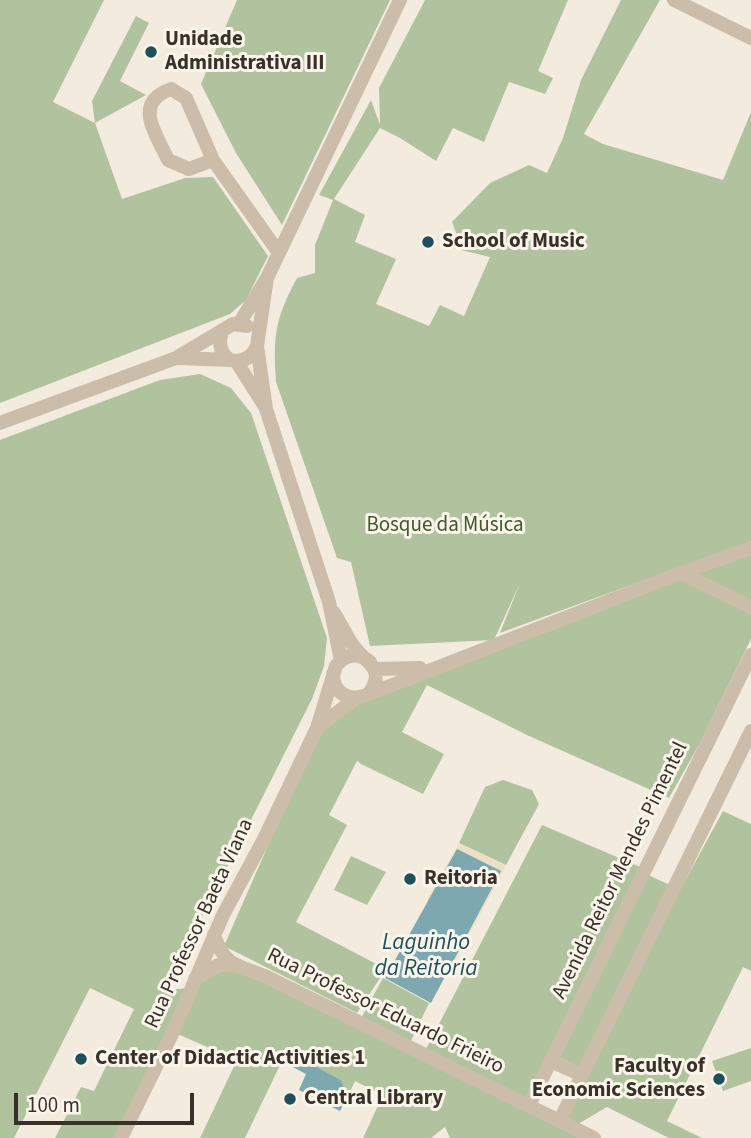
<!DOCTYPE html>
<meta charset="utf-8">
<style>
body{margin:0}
#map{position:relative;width:751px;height:1138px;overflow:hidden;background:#f3ecde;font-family:"Source Sans 3",sans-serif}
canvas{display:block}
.scale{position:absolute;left:14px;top:1093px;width:180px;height:32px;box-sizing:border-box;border:4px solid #393029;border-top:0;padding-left:9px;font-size:21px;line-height:24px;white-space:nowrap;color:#393029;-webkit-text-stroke:5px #faf5eb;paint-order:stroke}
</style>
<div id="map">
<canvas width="751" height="1138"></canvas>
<div class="scale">100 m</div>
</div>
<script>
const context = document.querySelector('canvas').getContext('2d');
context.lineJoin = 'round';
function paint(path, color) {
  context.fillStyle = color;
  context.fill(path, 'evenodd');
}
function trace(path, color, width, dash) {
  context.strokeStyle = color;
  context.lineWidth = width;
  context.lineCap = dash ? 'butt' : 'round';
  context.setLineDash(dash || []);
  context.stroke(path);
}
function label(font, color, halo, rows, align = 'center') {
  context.font = font + ' "Source Sans 3",sans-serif';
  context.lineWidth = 6;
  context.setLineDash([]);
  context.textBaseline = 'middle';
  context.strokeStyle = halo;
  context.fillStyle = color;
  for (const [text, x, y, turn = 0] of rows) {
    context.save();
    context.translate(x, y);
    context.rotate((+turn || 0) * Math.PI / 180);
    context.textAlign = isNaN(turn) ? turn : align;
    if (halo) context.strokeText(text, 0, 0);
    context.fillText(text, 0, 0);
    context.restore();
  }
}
const green = new Path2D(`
 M0,0h104l-51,102 42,21 -3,-22 44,-85 13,7 -29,58 26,14 -51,28 27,76 63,-21 28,-1 55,79 -22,44 -16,14 -230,89z
 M237,0h153l-108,225 -46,-72 -35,-69z
 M425,0h143l-30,71 15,7 -8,16 -36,-12 -25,60 -31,-14 -17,33 -36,-23 -20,-10 -46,71 31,16 -10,27 41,17 -20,45 53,22 11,-21 24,11 26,-59 -46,-11 14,-8 -6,-16 38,-39 39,-18 18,8 16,-35 18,-58 40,-80h39l-76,134 19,10 120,36 28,-68v429l-251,92 20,-50 -26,57 -124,6 -19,-84 -14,-4 -61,-176c-3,-47 -1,-63 21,-104l18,-5v-28l18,-45 -14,-5 52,-95 9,25 -1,-37z
 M200,374l31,14 20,25 76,225 -3,28 -12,33 -147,291 25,-2 42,-23 127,57 24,-44 46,25 -20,42 181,93h-140l-5,-11 -14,11h-68l20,-43 -28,-14 -7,15 -7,-16 -39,-21 -13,6 -7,-4 -37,77h-45l37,-78 -64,-28 -52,106h-66l26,-51 13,4 40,-82 -44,-21 -76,150h-14v-698l160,-60z
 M751,548v59l-70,-34z
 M676,578l75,32v29l-51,104 -31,55 -140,-62 -102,-51 -25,47 42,22 -21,40 -62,-30 -4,-3 -28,54 18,10 -51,97 90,47 -29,44 -133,-67 95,-217 40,-27z
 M503,780l29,10 7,14 -33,61 -47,-22 26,-56z
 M723,811l28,13v147l-8,-4 -76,154 35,17h-33l-62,-31 -34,20 -13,-7 22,-45 -30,-14 -23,44 -105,-52 118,-228 103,44 -1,4 30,14 -7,27z
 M351,856l35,16 -19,33 -33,-15z
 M751,1048v33l-28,10 -11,-30z`);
const plaza = new Path2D(`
 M459,843l47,23 -56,104 -23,-70z`);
const water = new Path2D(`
 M457,849l44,22 -70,132 -46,-25z
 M302,1059l39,21 7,16 -8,15 -14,-7 3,-7 -12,-6 -4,6 -14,-7 7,-16 -17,-9z`);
const minor = new Path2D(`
 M674,0l77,38
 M213,160l-24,9 -21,-9c-12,-27 -36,-57 3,-71l15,9 27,62 66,93
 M267,278l-10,68 9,63 63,193 12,58
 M239,324l28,-46 133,-278
 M222,332c-4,11 -2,21 8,28 13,3 22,-2 27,-14
 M178,358l52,2
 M236,361l28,44
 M0,423l176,-65 57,-34 14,2
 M681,573l70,34
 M334,613c7,11 13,25 21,35 13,16 30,21 15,44
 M374,669l46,-1
 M333,674c0,18 14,27 31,22l317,-123 70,-25
 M317,728l39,-30
 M214,935c11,33 25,30 53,42l327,161
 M195,979l23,-14h14
 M551,1061l31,14
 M529,1105l222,-450
 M560,1120l191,-389
 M121,1138l52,-106 50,-117 41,-76 53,-111 19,-62c9,-12 22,-14 34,-4`);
const markers = [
 [151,52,7,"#1e4f5b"],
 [428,242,7,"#1e4f5b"],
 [410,879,7,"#1e4f5b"],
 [81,1059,7,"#1e4f5b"],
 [719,1079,7,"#1e4f5b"],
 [290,1099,7,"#1e4f5b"]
];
const poiNames = [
 ["Unidade",165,40],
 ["Administrativa III",165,64],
 ["School of Music",442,242],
 ["Reitoria",424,879],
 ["Center of Didactic Activities 1",95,1059],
 ["Faculty of",705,1067,"right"],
 ["Economic Sciences",705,1091,"right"],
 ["Central Library",304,1099]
];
const parkNames = [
 ["Bosque da Música",445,526]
];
const streetNames = [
 ["Avenida Reitor Mendes Pimentel",621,871,-64],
 ["Rua Professor Baeta Viana",200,924,-65],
 ["Rua Professor Eduardo Frieiro",385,1012,26]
];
const waterNames = [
 ["Laguinho",426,944],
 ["da Reitoria",426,970]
];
paint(green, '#b1c29e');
paint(plaza, '#ebdfc5');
paint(water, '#7da8b0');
trace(minor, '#cbbdaa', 14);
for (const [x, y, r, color] of markers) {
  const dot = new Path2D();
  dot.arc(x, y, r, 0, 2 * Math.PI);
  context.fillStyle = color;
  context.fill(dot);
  trace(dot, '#faf5eb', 2.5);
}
label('bold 21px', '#393029', '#faf5eb', poiNames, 'left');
label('21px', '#42572d', '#faf5eb', parkNames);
label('21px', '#393029', '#faf5eb', streetNames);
label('italic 23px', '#1e4f5b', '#faf5eb', waterNames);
</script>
